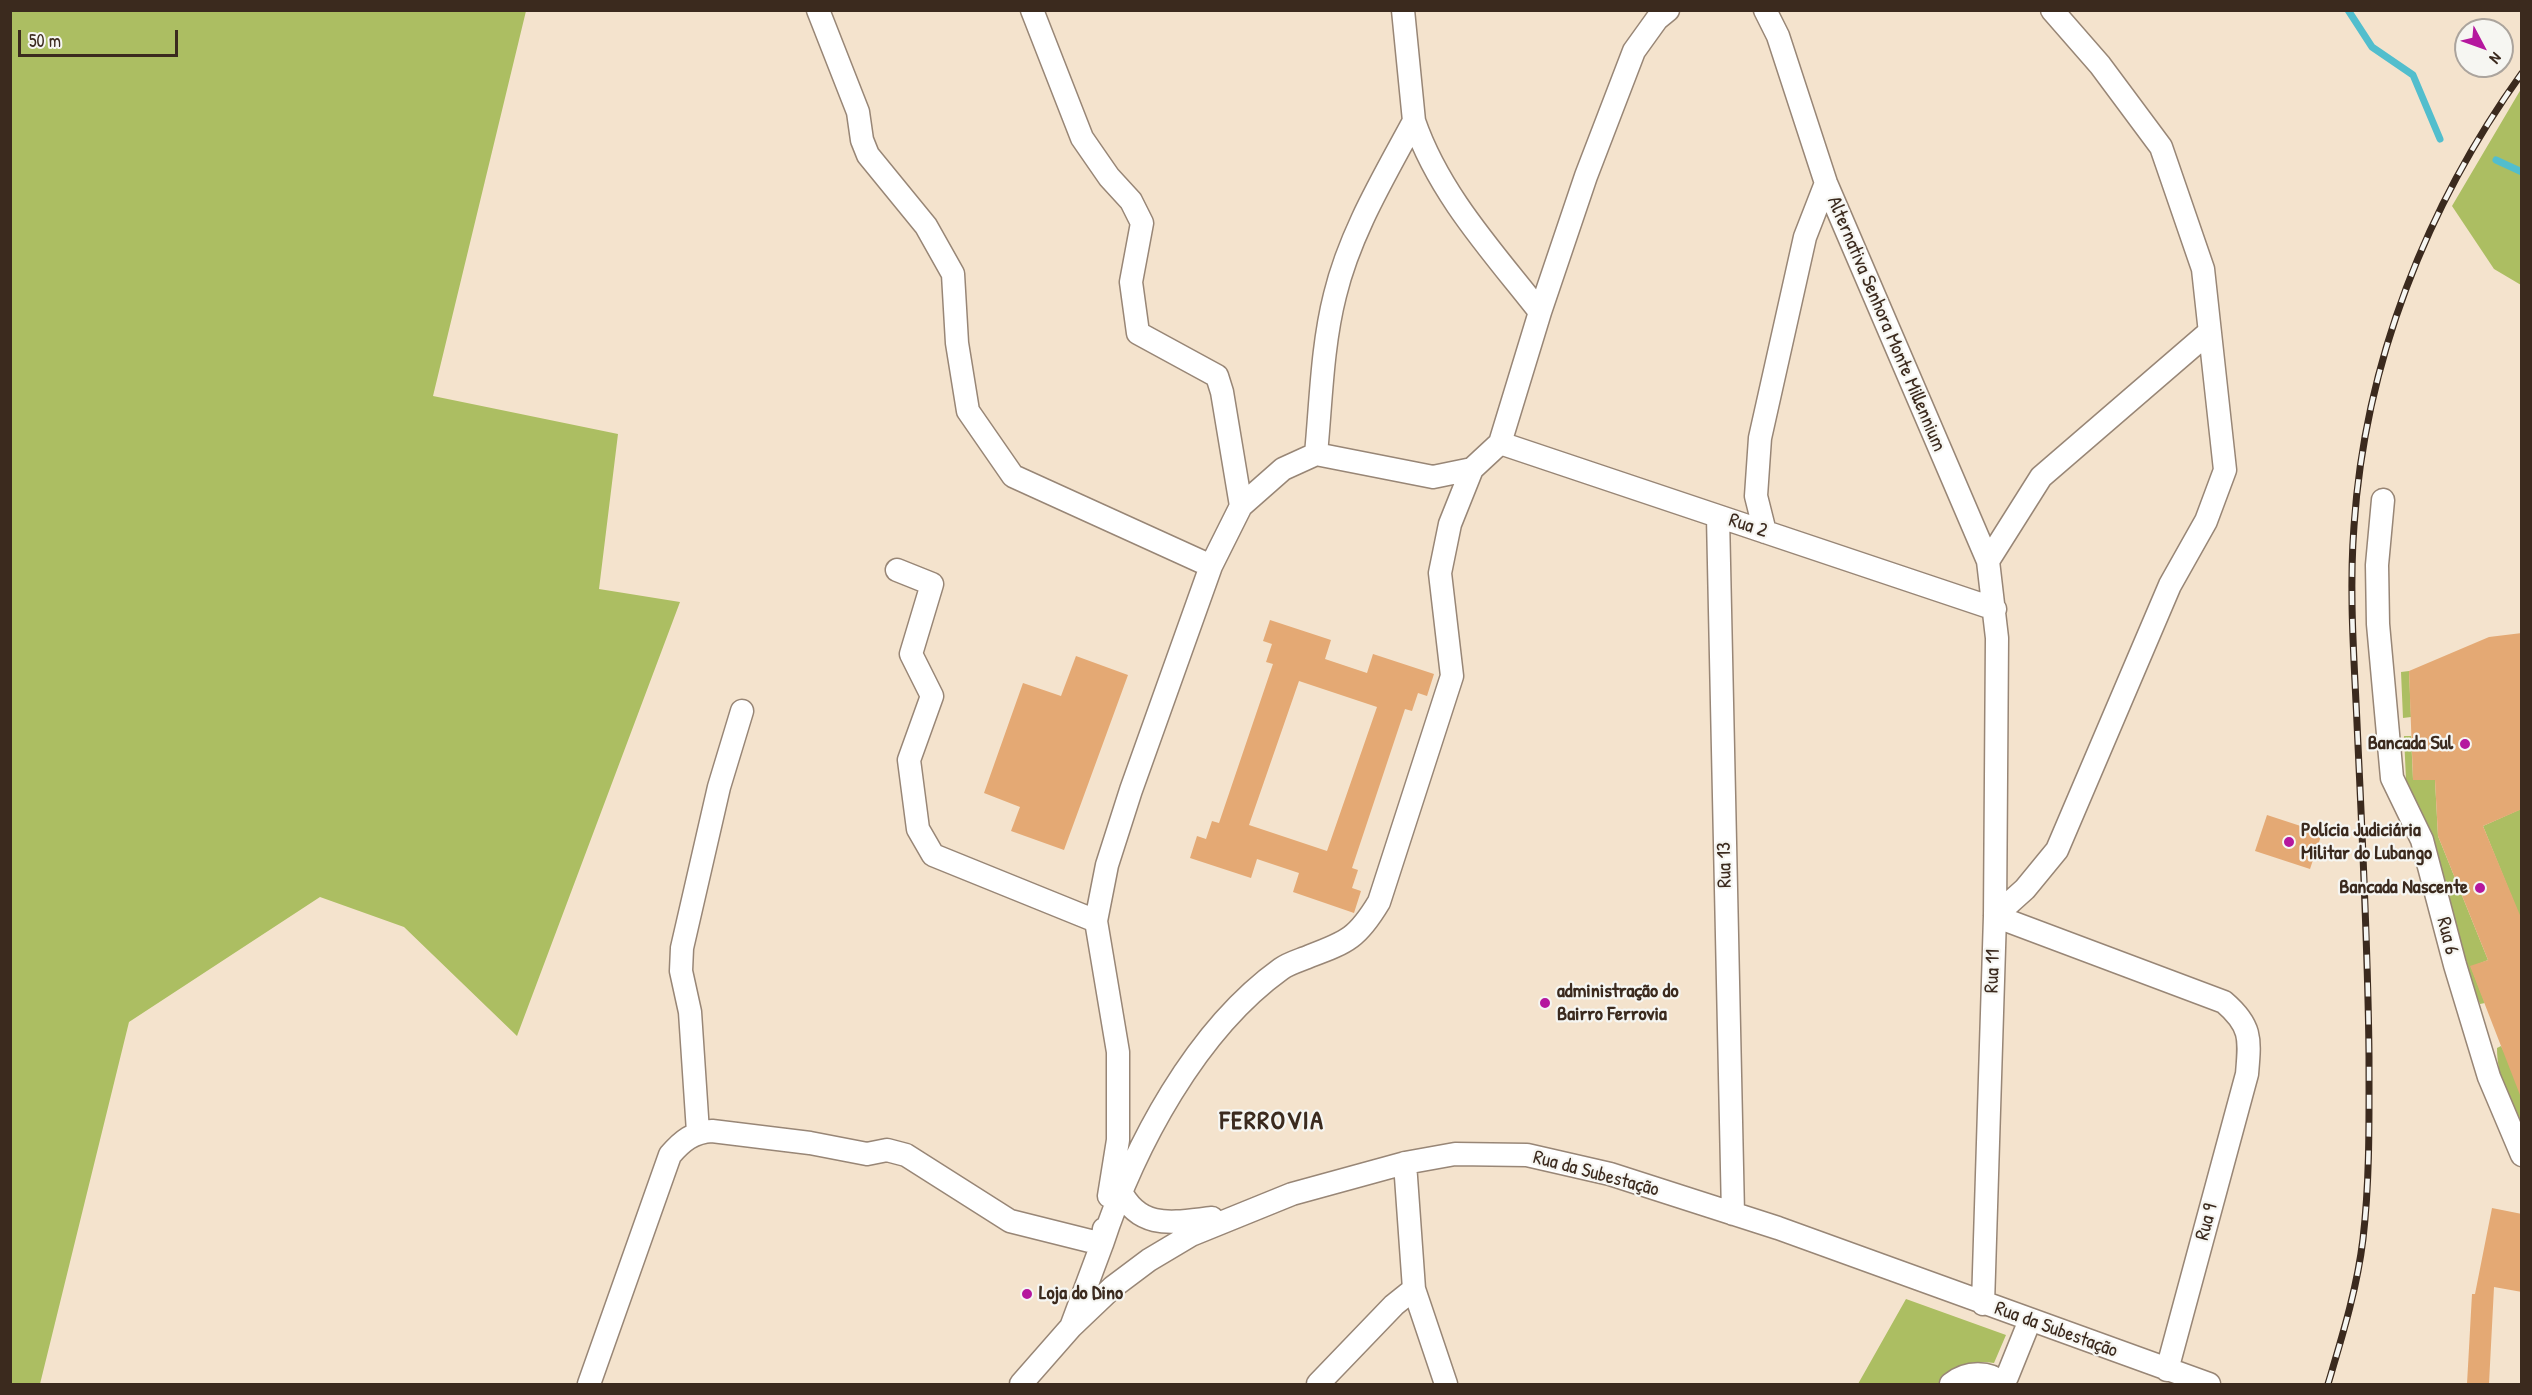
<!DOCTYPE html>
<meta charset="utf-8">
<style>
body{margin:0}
#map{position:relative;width:2532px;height:1395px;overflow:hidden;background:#f4e3cd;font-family:"Patrick Hand",sans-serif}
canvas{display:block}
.frame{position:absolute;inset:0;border:12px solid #3b2a1e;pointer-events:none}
.north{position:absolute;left:2454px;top:18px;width:60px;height:60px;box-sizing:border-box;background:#f6f6f2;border:2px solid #aba49d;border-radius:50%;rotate:131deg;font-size:16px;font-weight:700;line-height:24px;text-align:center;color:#3b2a1e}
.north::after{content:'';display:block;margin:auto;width:21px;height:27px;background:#b5179e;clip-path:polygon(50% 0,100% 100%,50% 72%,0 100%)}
.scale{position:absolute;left:18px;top:30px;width:160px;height:27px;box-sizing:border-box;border:3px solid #3b2a1e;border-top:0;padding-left:8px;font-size:18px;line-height:21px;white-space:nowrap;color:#3b2a1e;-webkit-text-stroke:4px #f6f6f2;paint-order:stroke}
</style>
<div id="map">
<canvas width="2532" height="1395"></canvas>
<div class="frame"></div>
<div class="north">N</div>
<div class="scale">50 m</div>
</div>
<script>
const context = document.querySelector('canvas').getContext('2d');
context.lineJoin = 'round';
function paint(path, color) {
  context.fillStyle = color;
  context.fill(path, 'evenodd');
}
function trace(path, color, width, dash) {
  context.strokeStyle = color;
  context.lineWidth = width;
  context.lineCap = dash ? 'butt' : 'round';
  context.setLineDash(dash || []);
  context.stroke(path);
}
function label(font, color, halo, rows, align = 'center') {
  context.font = font + ' "Patrick Hand",sans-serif';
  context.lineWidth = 4.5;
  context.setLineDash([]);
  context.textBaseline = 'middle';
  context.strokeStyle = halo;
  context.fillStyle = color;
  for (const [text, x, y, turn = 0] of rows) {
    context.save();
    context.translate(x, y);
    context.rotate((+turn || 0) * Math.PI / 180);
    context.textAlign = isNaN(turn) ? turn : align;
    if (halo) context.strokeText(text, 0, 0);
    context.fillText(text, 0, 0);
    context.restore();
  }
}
const green = new Path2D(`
 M10,11h516l-93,385 185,38 -19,155 81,13 -163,434 -113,-109 -84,-30 -191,125 -89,362h-30z
 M2521,89v196l-27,-16 -42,-63z
 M2409,671l2,46 -8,1 -2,-46z
 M2404,736h7l2,43 22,1 3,56 50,124 -17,7 14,36 -5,1 -14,-35 -28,-115 -32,-74z
 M2521,809v111l-38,-94z
 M2501,1046l20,37v48c-11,-27 -24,-53 -24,-83z
 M1906,1299l100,36 -12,28c-24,-4 -41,3 -56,21h-80z`);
const stream = new Path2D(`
 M2348,10l24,37 41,28 27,64
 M2496,160l26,12`);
const building = new Path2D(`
 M1270,620l61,20 -6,19 42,14 6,-19 61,20 -7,22 -9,-3 -6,18 -7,-2 -53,159 6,2 -6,18 9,3 -7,22 -61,-21 6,-19 -42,-14 -6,19 -61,-20 7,-22 9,3 6,-18 7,2 54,-159 -7,-2 6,-18 -9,-3zM1299,681l78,26 -50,144 -78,-26z
 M2522,633v176l-39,17 39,94 -2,175 -50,-129 18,-6 -50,-124 -3,-56h-22l-4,-109 80,-34z
 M1076,656l52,19 -64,175 -53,-19 9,-24 -36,-14 39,-110 38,13z
 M2267,815l55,18 -12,36 -55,-18z
 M2492,1208l30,6v78l-28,-5 -5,97h-22l5,-90h3z`);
const minor = new Path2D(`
 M818,10l40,102 4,28 6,15 58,71 27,48 4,69 11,68 45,65 198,90
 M1032,10l50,128 27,39 22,24 11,22 -11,59 7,51 79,43 5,16 19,114
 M1403,10l11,111c25,73 79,131 126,191
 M1765,10l13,26 48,147 162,378 9,77 -2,278 -12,388
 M2052,10l48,55 61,82 42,122 22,201 -19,51 -36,64 -113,265 -32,39 -30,27 229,86c28,24 26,37 23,72l-80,296
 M1500,443l495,166
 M1316,454c5,-52 6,-108 19,-159 15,-62 49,-118 79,-174
 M2383,500l-6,65 1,59 14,154 30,62 33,125 34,112 33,78
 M1718,517l15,697
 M1765,532l-9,-36 4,-58 45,-201 21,-54
 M1988,561l53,-84 167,-144
 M897,570l35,14 -21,70 21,42 -23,64 9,69 15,26 163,66
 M698,1132l-8,-120 -9,-41 1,-23 37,-161 23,-76
 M1405,1163l9,126 32,95
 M1120,1190c20,41 54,32 92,28
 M1109,1196l9,-56v-88l-22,-131 11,-56 24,-75 80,-224 30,-60 42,-37 33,-15 117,23 39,-8 28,-26 40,-131 46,-136 48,-125 23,-32 11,-9
 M1071,1327l31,-83 2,-15
 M2002,1382l5,-5 23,-57
 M589,1384l81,-229c12,-14 23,-23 42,-24l98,12 57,11 20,-4 19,5 104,66 92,23c32,-98 94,-214 179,-275 8,-6 20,-9 29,-13 38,-14 48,-19 69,-54l73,-226 -12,-103 10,-49 22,-55
 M1021,1384l50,-57 42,-40 36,-27 42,-25 101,-41 113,-31 50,-9 72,1 83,19 168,54 431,156
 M1318,1384l76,-79 20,-16
 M1951,1384c16,-13 38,-13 53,0`);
const rail = new Path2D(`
 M2328,1384c14,-47 29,-95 35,-145 7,-61 6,-121 6,-183 -1,-111 -7,-222 -12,-333 -3,-66 -8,-131 -3,-197 11,-164 73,-321 168,-453`);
const markers = [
 [2465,744,6,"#b5179e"],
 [2289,842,6,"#b5179e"],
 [2480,888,6,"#b5179e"],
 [1545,1003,6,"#b5179e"],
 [1027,1294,6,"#b5179e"]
];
const streetNames = [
 ["Alternativa Senhora Monte Millennium",1886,324,67],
 ["Rua 2",1748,526,18],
 ["Rua 13",1725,865,-91],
 ["Rua 6",2447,936,76],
 ["Rua 11",1993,971,-88],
 ["Rua da Subestação",1596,1174,15],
 ["Rua 9",2207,1222,-75],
 ["Rua da Subestação",2056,1330,20]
];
const poiNames = [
 ["Bancada Sul",2453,744,"right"],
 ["Polícia Judiciária",2301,831],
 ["Militar do Lubango",2301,854],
 ["Bancada Nascente",2468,888,"right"],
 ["administração do",1557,992],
 ["Bairro Ferrovia",1557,1015],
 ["Loja do Dino",1039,1294]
];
const districtNames = [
 ["FERROVIA",1272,1122]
];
paint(green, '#acbe62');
trace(stream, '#52becd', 7);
paint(building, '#e4a974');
trace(minor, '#988676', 25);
trace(minor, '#fff', 22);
trace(rail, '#3b2a1e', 7);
trace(rail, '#f6f6f2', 4.5, [14]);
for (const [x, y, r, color] of markers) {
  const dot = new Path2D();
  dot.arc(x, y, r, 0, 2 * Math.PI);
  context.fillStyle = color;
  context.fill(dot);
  trace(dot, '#f6f6f2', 2);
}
label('20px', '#3b2a1e', '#f6f6f2', streetNames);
label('bold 20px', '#3b2a1e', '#f6f6f2', poiNames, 'left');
context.letterSpacing = '1.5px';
label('bold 26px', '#3b2a1e', '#f6f6f2', districtNames);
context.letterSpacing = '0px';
</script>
